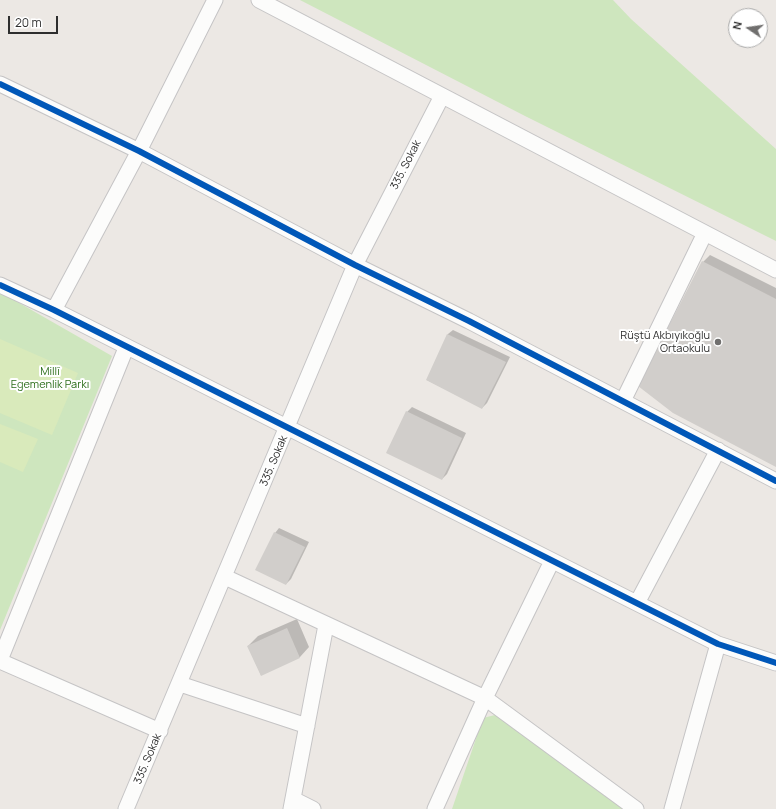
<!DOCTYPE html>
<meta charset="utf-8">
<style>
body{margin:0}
#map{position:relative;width:776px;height:809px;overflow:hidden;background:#ece8e4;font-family:Manrope,sans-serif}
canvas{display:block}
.north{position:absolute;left:728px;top:8px;width:40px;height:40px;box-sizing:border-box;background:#fff;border:1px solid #ababab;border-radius:50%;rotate:283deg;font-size:11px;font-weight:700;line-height:16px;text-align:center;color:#2e2e2e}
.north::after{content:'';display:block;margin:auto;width:14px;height:18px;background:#706f6e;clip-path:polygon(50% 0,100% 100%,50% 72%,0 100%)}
.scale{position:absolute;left:8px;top:16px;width:50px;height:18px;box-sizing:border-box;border:2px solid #2e2e2e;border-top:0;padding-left:5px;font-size:12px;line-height:14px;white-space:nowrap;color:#2e2e2e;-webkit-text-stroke:3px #fff;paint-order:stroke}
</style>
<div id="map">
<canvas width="776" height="809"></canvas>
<div class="north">N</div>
<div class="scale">20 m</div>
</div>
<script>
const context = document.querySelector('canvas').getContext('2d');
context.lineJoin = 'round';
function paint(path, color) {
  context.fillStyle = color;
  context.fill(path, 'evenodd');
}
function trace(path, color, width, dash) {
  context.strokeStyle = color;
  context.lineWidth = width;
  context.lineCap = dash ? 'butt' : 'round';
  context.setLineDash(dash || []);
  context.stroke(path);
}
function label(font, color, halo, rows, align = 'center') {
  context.font = font + ' Manrope,sans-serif';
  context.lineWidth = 4;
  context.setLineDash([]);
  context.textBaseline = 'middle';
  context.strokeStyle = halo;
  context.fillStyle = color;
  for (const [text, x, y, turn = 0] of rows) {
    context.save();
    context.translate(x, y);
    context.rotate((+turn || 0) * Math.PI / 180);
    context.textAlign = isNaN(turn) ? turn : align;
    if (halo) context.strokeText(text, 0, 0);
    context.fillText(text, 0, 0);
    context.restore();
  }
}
const green = new Path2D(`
 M300,0h313l18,19 145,130v92l-251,-125z
 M0,292l112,64 -112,274z
 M499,714l125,95h-172l31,-91z`);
const pitch = new Path2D(`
 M0,339l78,34 -26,62 -52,-22z
 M0,424l38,15 -15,33 -23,-10z`);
const shadow = new Path2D(`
 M710,255l66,33v178l-73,-204z
 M453,330l57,27 -23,46 -5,5 -55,-28 21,-46z
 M412,407l54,26 -19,41 -5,5 -54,-26 19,-41z
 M279,528l30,14 -18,37 -5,5 -11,-51z
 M297,619l12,28 -9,10 -39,18 -13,-29 10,-10z`);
const building = new Path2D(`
 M702,261l74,38v168l-103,-54 -35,-27z
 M447,334l59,28 -24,47 -56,-29z
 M406,411l56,27 -20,42 -56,-27z
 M274,532l31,15 -19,38 -31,-15z
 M287,628l13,30 -39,18 -14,-30z`);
const minor = new Path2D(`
 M259,0l517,270
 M0,84l139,67 216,114 114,56 307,160
 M0,285l54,25 664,334 58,19
 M54,310l85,-159 76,-151
 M623,401l82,-168
 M225,577l260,121 151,111
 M637,603l81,-153
 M0,660l126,-312
 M0,661l160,70
 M180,684l127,42
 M293,799l20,10
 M126,809l229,-544 87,-169
 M291,809l35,-184
 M435,809l50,-111 67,-137
 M672,809l46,-165`);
const cycleway = new Path2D(`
 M0,84l139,67 216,114 114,56 307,160
 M0,285l54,25 664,334 58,19`);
const markers = [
 [718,342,4,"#706f6e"]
];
const streetNames = [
 ["335. Sokak",406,165,-63],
 ["335. Sokak",274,461,-67],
 ["335. Sokak",148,759,-67]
];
const poiNames = [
 ["Rüştü Akbıyıkoğlu",710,336],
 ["Ortaokulu",710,349]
];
const parkNames = [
 ["Millî",50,372],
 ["Egemenlik Parkı",50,385]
];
paint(green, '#cee6be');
paint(pitch, '#d9eabb');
paint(shadow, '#0003');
paint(building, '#d1cecb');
trace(minor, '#c5c4c5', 17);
trace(minor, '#fcfcfb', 15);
trace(cycleway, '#0057b8', 6);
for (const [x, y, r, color] of markers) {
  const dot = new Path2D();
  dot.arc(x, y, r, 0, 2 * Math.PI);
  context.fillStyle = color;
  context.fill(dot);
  trace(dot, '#fff', 1.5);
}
label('11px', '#2e2e2e', '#fff', streetNames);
label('11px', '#2e2e2e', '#fff', poiNames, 'right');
label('11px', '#2c6e1b', '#fff', parkNames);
</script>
